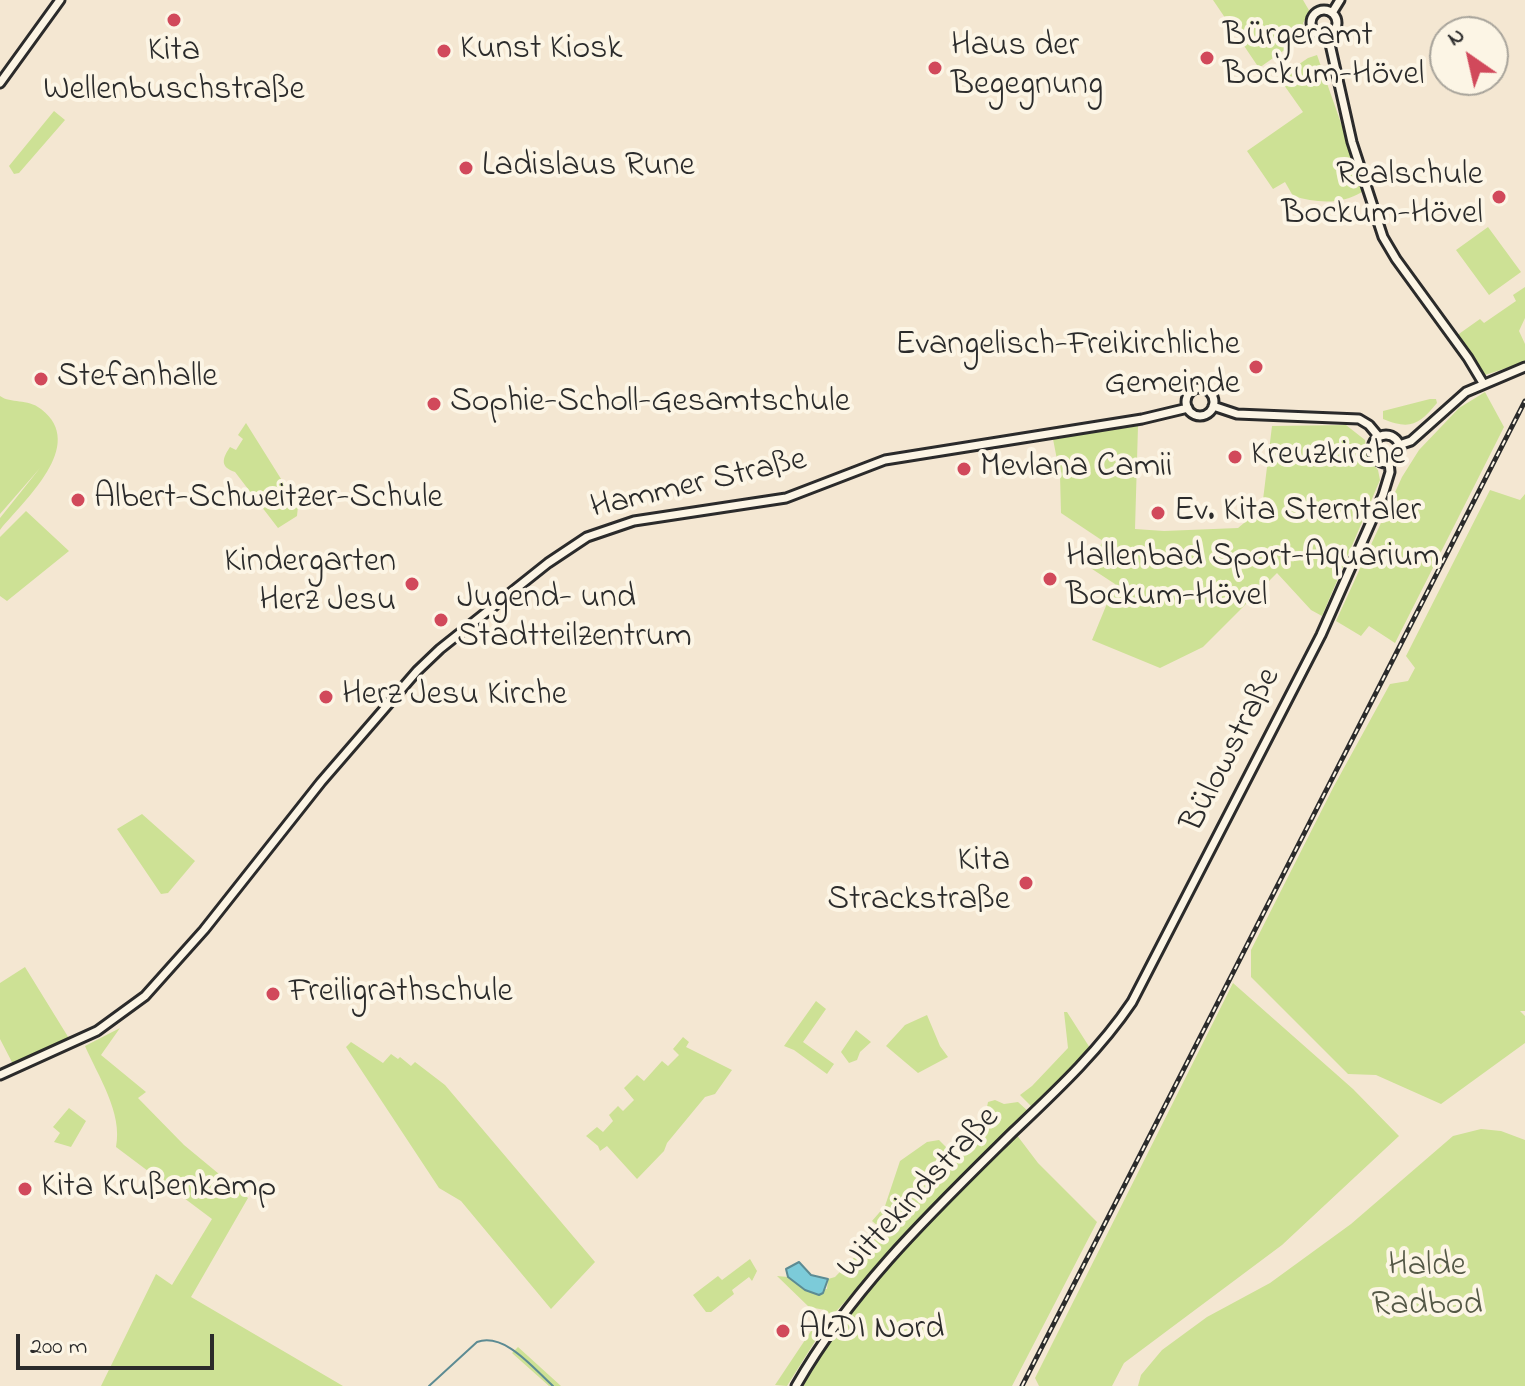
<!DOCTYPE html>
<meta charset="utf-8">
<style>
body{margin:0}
#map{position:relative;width:1525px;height:1386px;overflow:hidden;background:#f4e7d2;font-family:"Indie Flower",sans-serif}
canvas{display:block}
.north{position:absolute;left:1429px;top:16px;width:80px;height:80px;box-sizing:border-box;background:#fcf5e5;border:2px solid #a8a49b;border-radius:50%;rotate:326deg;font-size:22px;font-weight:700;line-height:32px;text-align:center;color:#2b2b2b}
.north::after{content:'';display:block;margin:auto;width:28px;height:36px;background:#d1495b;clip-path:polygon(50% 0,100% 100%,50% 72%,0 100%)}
.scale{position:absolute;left:16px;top:1334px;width:198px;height:36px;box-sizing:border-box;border:4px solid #2b2b2b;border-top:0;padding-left:10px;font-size:24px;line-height:28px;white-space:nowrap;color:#2b2b2b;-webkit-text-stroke:6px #fcf5e5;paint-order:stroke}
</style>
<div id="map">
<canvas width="1525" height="1386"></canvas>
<div class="north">N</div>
<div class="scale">200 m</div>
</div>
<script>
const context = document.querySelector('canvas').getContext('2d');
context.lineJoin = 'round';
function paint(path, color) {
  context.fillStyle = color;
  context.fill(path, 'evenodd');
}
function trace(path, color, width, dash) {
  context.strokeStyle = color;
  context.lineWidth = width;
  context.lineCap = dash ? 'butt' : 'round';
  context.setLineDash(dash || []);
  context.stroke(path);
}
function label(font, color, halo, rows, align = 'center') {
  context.font = font + ' "Indie Flower",sans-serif';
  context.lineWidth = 8;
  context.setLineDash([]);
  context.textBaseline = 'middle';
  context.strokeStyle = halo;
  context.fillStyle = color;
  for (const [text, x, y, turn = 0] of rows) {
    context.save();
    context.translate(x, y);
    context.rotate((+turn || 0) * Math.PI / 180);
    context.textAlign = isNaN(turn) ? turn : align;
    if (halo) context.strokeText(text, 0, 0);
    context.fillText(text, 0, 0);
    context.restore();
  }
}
const green = new Path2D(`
 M1213,0h90l7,12 -7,11 4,11 -48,34z
 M1317,55l31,88 14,49c-21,13 -46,11 -69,4l-8,-14 -12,7 -26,-38 56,-39 -24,-34 29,-20z
 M54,111l11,9 -46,53 -5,1 -5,-8z
 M1488,227l33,45 -32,23 -33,-45z
 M1525,287v31l-6,13 6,13v18l-40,13 -29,-39 24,-17 4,4 32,-22 -3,-6z
 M1485,392l19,35 -109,216 -26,-17 -8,10 -25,-15 66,-144 17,-27 40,-42z
 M0,396c11,8 27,2 41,13 47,36 -17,91 -41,121v-12l40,-50 -40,46z
 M1430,399h6l1,4c-18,22 -27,27 -54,16v-8z
 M246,423l52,83 -1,10 -19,12 -43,-56c-15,-5 -13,-13 -5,-25l6,3 7,-11 -5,-4z
 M1346,425l19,15 2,17 11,13 2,10 -58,136 -11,-6 -34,-37 -74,74 -43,21 -68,-28 23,-56 -26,-17 14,-26 -42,-28 -1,-38 -7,-36 85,-13 -3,103 29,2 74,-3 24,-20 10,-82z
 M1490,490l30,10 5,-6v517h-5l5,5v27l-84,61 -65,-29 -28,-1 -97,-97v-27l83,-164 56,-102 18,-3 7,-13 -9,-12z
 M26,511l43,40 -62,50 -7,-5v-59z
 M142,814l53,47 -27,32 -7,1 -44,-65z
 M25,967l45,73 -56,26 -14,-27v-56z
 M1233,983l120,106 46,47 -117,109 -158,118 -12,23h-73l-4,-8z
 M816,1001l10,8 -23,33 31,22 -7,10 -33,-24 -10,-4z
 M1064,1012h3l23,36 -57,60 -13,-13 12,-9 36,-38z
 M927,1015l13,31 8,11 -30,16 -32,-27 19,-21z
 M120,1028l-19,27 45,37 -8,6 46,47 64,53 -57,99 152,89h-242l55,-112 16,11 40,-66 -96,-72c7,-34 -18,-71 -31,-101z
 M856,1030l15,12 -11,10 -3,8 -8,3 -8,-11z
 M683,1037l6,5 -3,5 46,23 -17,24 -10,3 -38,46 -3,8 -27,28 -30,-33 -7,5 -2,-5 -12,-10 11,-9 6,5 10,-11 -4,-6 9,-9 5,5 11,-11 -10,-12 13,-13 7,6 18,-20 6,5 11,-11 -6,-6z
 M351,1042l32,21 8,-9 7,5 2,-2 11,9 4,-4 30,23 150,177 -44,47 -90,-108 -22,-13 -93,-141z
 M995,1100l9,4 14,-2 11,10 -106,105 -94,102 -42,67 -12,-1 50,-75 -16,-3 -32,-31 11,1 17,13 22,-1 1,-10 7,-2 143,-147 6,-8 4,-20z
 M69,1108l17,13 -15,26 -17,-5 6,-9 -7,-6z
 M1481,1129l20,2 24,9v246h-387l3,-11 21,-25 45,-33 63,-34 81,-59 102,-88z
 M1016,1134l22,29 59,59 -85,164h-209c53,-98 137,-173 213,-252z
 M939,1140l11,11 -72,75 -6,-5 13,-15 15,-45 27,-19z
 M750,1259l7,12 -5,10 -3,-4 -17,13 2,4 -23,18h-5l-13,-17 25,-19 4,4z
 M518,1347l43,39h-12l-37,-33z`);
const water = new Path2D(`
 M799,1262l12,13 17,4 -5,14 -4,2 -14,-5 -17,-13 -2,-8z`);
const stream = new Path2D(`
 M429,1386l48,-44c28,-10 57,27 76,44`);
const tertiary = new Path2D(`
 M1311 23a13 13 0 1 1 26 0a13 13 0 1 1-26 0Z
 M1332,13l8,-13
 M1328,35l24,107 31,95 13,22 72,99 15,25
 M0,83l60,-83`);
const secondary = new Path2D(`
 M1186 402a14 14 0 1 1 28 0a14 14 0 1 1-28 0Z
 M1213,406l24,8 122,5 10,6 10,12
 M1372 449a14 14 0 1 1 28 0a14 14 0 1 1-28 0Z
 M1399,445l12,-4 55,-49 59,-25
 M0,1075l97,-44 48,-35 59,-66 117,-148 96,-111 23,-22 108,-86 39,-26 47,-16 152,-23 99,-38 257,-41 46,-11
 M796,1386c55,-97 138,-176 217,-254 43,-41 86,-81 119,-130l189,-367 62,-140 7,-23 -1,-10`);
const rail = new Path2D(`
 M1022,1386l503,-985`);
const markers = [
 [174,20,8,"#d1495b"],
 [444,51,8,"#d1495b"],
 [1207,58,8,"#d1495b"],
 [935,68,8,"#d1495b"],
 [466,168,8,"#d1495b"],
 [1499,197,8,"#d1495b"],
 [1256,367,8,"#d1495b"],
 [41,379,8,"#d1495b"],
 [434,404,8,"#d1495b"],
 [1235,457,8,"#d1495b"],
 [964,469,8,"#d1495b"],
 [78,500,8,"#d1495b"],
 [1158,513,8,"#d1495b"],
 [1050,579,8,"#d1495b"],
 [412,584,8,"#d1495b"],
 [441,620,8,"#d1495b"],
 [326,697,8,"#d1495b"],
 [1026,883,8,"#d1495b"],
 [273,994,8,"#d1495b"],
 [25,1189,8,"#d1495b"],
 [783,1331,8,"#d1495b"]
];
const poiNames = [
 ["Bürgeramt",1223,38],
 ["Bockum-Hövel",1223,77],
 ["Haus der",951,48],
 ["Begegnung",951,87],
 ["Kunst Kiosk",460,51],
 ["Kita",174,53,"center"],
 ["Wellenbuschstraße",174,92,"center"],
 ["Ladislaus Rune",482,168],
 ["Realschule",1483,177,"right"],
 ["Bockum-Hövel",1483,216,"right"],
 ["Evangelisch-Freikirchliche",1240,347,"right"],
 ["Gemeinde",1240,386,"right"],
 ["Stefanhalle",57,379],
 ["Sophie-Scholl-Gesamtschule",450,404],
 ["Kreuzkirche",1251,457],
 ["Mevlana Camii",980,469],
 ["Albert-Schweitzer-Schule",94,500],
 ["Ev. Kita Sterntaler",1174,513],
 ["Hallenbad Sport-Aquarium",1066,559],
 ["Bockum-Hövel",1066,598],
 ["Kindergarten",396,564,"right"],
 ["Herz Jesu",396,603,"right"],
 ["Jugend- und",457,600],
 ["Stadtteilzentrum",457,639],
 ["Herz Jesu Kirche",342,697],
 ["Kita",1010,863,"right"],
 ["Strackstraße",1010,902,"right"],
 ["Freiligrathschule",289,994],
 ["Kita Krußenkamp",41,1189],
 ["ALDI Nord",799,1331]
];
const streetNames = [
 ["Hammer Straße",699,486,-13],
 ["Bülowstraße",1233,751,-63],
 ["Wittekindstraße",920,1194,-47]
];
const parkNames = [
 ["Halde",1427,1268],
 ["Radbod",1427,1307]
];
paint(green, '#cde195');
paint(water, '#7ccbd9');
trace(water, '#5c8b93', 2);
trace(stream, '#5c8b93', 2);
trace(tertiary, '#2b2b2b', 13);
trace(secondary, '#2b2b2b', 13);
trace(tertiary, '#fcf5e5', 7);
trace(secondary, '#fcf5e5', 7);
trace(rail, '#2b2b2b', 5);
trace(rail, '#fcf5e5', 2, [6]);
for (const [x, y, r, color] of markers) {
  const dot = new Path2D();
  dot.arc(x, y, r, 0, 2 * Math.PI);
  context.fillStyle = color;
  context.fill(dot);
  trace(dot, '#fcf5e5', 3);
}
label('34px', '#2b2b2b', '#fcf5e5', poiNames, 'left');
label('34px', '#2b2b2b', '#fcf5e5', streetNames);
label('34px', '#545846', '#fcf5e5', parkNames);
</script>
